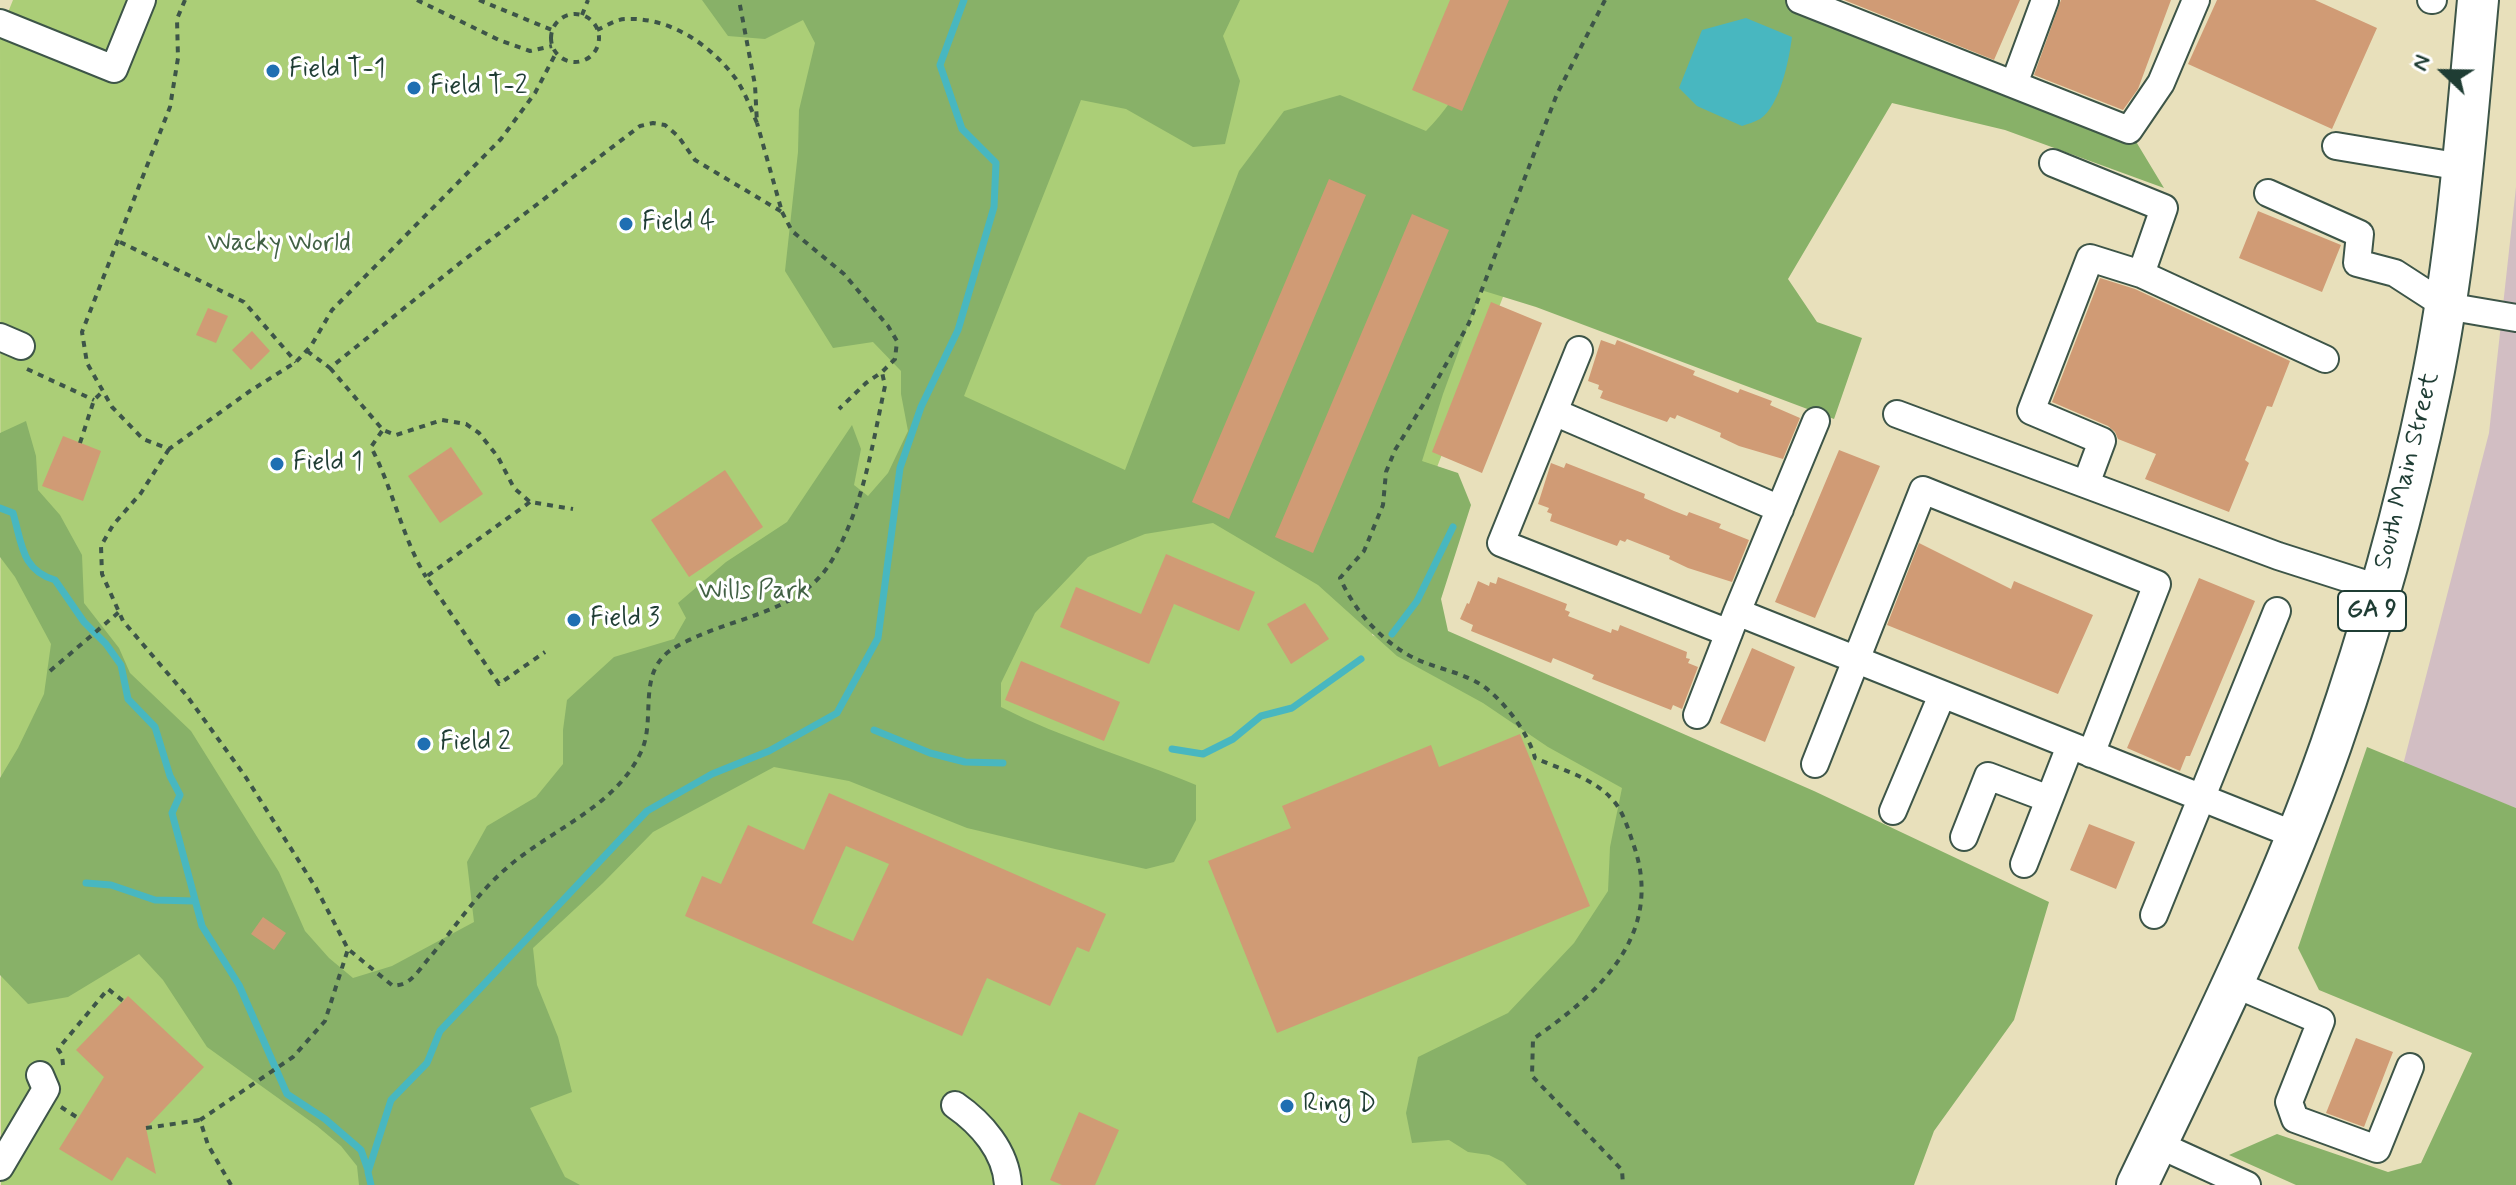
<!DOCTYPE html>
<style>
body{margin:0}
#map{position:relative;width:2516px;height:1185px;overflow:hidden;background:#e8e0bb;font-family:Mynerve,sans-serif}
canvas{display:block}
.north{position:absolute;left:2404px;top:32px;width:80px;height:80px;-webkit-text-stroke:6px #fff;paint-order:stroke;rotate:292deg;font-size:22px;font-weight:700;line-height:32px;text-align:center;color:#1f3d34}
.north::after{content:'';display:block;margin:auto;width:28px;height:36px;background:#1f3d34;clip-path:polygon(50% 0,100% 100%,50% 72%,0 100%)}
</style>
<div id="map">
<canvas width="2516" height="1185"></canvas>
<div class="north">N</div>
</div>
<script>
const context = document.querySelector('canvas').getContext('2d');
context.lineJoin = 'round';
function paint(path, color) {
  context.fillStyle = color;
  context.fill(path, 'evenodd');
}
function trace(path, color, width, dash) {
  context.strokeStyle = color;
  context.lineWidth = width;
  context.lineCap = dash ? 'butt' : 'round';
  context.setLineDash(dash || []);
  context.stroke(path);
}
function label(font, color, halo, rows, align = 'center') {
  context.font = font + ' Mynerve,sans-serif';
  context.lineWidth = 6;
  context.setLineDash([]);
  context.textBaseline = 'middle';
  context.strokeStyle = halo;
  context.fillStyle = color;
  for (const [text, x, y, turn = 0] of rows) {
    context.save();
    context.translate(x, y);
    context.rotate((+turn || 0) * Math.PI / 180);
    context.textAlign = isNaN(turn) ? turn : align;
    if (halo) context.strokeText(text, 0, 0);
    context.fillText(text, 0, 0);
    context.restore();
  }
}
const industrial = new Path2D(`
 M2516,187v621l-113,-43 86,-332z`);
const green = new Path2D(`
 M13,0h1605l-246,635 596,259 -114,291h-1853l-1,-1153z`);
const forest = new Path2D(`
 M702,0h538l-17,36 17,45 -15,63 -32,3 -67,-38 -45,-9 -117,296 161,74 114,-299 45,-60 56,-16 86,36c37,-37 55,-82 74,-131h300l329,130 35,58 -159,-58 -113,-27 -104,176 29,43 45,16 -28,81 -298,-112 -55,-17 -38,104 -21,67 36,12 13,32 -30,94 7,32 366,160 235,111 -35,118 -80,111 -20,54h-387l-24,-23 -14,-7 -21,-3 -19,-12 -37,3 -6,-30 12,-56 90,-44 66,-70 34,-52 2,-44 12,-59 -74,-41 -65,-44 -86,-47 -79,-71 -105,-62 -68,11 -57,23 -53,56 -34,70v24c62,32 131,51 195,78v35l-22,42 -28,7 -91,-20 -88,-21 -118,-47 -75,-14 -121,65 -50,51 -70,65 4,37 21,52 14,55 -42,16 35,69 15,8h-221l-2,-19 -16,-20 -24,-20 -110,-79 -44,-67 -24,-26 -71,43 -40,7 -28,-29v-197l18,-30 26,-54 7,-50 -36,-67 -15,-20v-124l26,-12 10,35 2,34 22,25 22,40 2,48 35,45 11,25 61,58 88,141 26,59 24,27 24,20 39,-12 82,-44 -7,-60 20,-36 49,-29 27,-33v-34l4,-30 47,-43 60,-18 12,-21 -8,-15 48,-41 61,-40 65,-97 9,24 -7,36 14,11 20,-23 20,-42 -7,-37v-23l-28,-29 -40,6 -48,-77 13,-119 1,-42 16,-67 -12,-23 -38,19 -37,-3z
 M2367,747l149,61v377h-220l-67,-30 48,-21 111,38 33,-9 51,-110 -153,-63 -21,-42z`);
const water = new Path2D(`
 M1746,18l46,19c-3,23 -12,69 -32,82 -5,3 -13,5 -18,7l-45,-20 -18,-18 23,-58z`);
const stream = new Path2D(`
 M0,508l13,5c9,30 8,57 42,67l29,42 22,22 15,21 7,34 27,28 15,49 10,19 -8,18 30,113 37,59 48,109 38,25 36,31 7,20
 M1392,634l25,-33 36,-74
 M874,730l56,23 35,9 38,1
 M1172,749l31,5 30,-15 28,-23 31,-8 69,-49
 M86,883l25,2 44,15 39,1
 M371,1185l-3,-13 23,-72 36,-37 13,-32 207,-220 65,-37 57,-23 68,-38 41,-75 22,-170 21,-61 37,-77 36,-123 2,-44 -34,-34 -22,-64 24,-65`);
const building = new Path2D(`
 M1450,0h59l-47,111 -50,-21z
 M1844,0h176l-26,60z
 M2061,0h110l-33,89 -15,21 -89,-35z
 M2217,0h98l62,28 -45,101 -144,-65z
 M1329,179l37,16 -137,324 -37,-17z
 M2258,211l83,34 -19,47 -83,-34z
 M1412,214l37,16 -136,323 -38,-16z
 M2100,278l35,11 155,72 -18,46 -5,-1 -22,54 4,3 -20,49 -84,-33 11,-25 -38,-15 -3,-7 -7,-6 -56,-24z
 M1491,302l51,21 -60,150 -50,-21z
 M208,308l20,8 -12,27 -20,-8z
 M252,331l18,20 -19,19 -19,-20z
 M1601,340l14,5 2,-5 78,31 -2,4 45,18 2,-4 32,12 -2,4 30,13 -17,41 -44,-13 -19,-9 1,-4 -44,-18 -2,4 -5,-2 -3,5 -67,-24 3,-7 -5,-2 1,-4 -11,-4z
 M63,436l38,15 -18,50 -41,-15z
 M451,447l32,47 -43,29 -32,-47z
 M1839,450l41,16 -65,152 -40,-16z
 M1551,463l13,5 2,-5 79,31 -1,4 30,13 13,5 2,-4 32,12 -2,4 30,12 -17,42 -44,-14 -19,-9 1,-3 -43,-17 -2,3 -5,-2 -3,6 -67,-25 2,-7 -5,-2 2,-4 -11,-4z
 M725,470l38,57 -74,50 -38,-57z
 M1919,543l92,46 3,-8 79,34 -35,79 -171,-69z
 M1166,554l89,38 -16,39 -65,-27 -25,60 -89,-37 16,-40 65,27z
 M1498,577l69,27 -2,6 5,2 -2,4 43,17 1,-4 6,2 2,-6 67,27 -1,6 4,1 -2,4 10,4 -16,42 -9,-4 -2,5 -79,-31 2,-4 -41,-17 -2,5 -80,-32 2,-6 -13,-6 7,-16 2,1 9,-23 11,5 1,-4 6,2z
 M2199,578l56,23 -65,155h-4l-6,15 -53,-23z
 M1305,603l24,36 -38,25 -24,-40z
 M1752,648l43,19 -30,75 -45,-19z
 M1021,661l99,41 -16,39 -99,-41z
 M1520,734l70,172 -313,127 -69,-172 83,-33 -9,-22 149,-61 8,22z
 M829,793l277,121 -17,38 -12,-5 -27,59 -63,-28 -25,58 -277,-120 17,-40 19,8 27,-59 56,25zM846,846l43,18 -36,77 -41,-18z
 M2089,824l46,18 -19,47 -46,-19z
 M263,917l23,16 -12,17 -23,-16z
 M128,996l76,71 -58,61 10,46 -29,-17 -15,24 -53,-32 45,-72 -28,-27z
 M2356,1038l37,14 -29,75 -38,-14z
 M1079,1112l40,18 -24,55h-33l-12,-5z`);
const path = new Path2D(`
 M185,0l-8,19 1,39 -8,49 -88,225 5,31 25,44 31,32 26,10 81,-58 46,-29 15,-16 21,-36 169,-171 34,-46 21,-40
 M417,0l82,40 31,11 22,-5
 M479,0l73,30
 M1605,0l-48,94 -88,229 -43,77 -31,50 -9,22 -3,33 -19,46 -24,27c14,31 36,57 65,75 22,14 52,17 75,31 22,14 48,48 55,74 24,11 56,19 75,39 13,12 18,32 24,49 30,88 -34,147 -101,193l-1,37 90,94 1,15
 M551 38a24 24 0 1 1 48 0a24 24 0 1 1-48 0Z
 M582,15l6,-15
 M597,30c9,-4 19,-11 29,-11 44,-2 85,26 110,60 9,13 15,30 21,44l-2,-38 -16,-85
 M782,212l10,19 52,43 44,52 9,15 -2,18 -13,13 -16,11 -27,26
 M120,242l124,60 52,60
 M307,351l23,17 130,-105 180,-137 13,-3 12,2 13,11 17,24 87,52 -25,-89
 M330,368l53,62 13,5 46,-15 24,4 13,9 19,24 16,31 16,14 43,7
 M27,369l67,31
 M382,431l-11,16c22,42 31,90 55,130
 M80,443l14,-43 9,-9
 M169,449l-28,44 -28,32 -12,21 1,28 21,47 64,75 58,80 71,112 32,61 45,37c4,-1 8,-1 12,-3 9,-4 18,-18 25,-26 23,-27 44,-59 70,-83 45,-43 114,-64 141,-122 14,-29 -1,-69 21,-94 8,-10 25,-17 36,-22 46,-20 102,-27 131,-71 34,-54 43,-119 56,-179l-3,-14
 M530,502l-104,75 73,107 46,-32
 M50,671l69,-59
 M63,1065l-1,-10 -4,-6 50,-60 15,12
 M61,1107l17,11
 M146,1128l54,-8
 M231,1185l-23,-40 -8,-25 93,-63 32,-36 23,-72`);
const minor = new Path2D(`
 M1800,0l329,130 32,-47 35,-83
 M2431,0h2
 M0,23l114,46 28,-69
 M2014,84l31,-84
 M2336,146l126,21
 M2053,163l111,45 -23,66 184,85
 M2268,193l92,41 -3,29 38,10 51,33 70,12
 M0,337l21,9
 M1579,350l-78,193 228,90
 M1554,412l226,97
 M1897,414l381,142 100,32
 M2086,484l16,-43 -71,-30 59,-153 51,16
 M1737,612l79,-191
 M1697,715l40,-103 558,223
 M1815,764l108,-274 234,94 -66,170
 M1893,811l49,-116
 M1964,837l24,-61 61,23
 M2024,864l46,-118
 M2154,915l123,-304
 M2232,983l89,38 -32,81 6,17 82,30 33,-82
 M955,1105c26,18 51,46 53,80
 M2157,1144l90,41
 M0,1167l46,-78 -6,-14`);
const highway = new Path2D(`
 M2137,1185c69,-144 141,-289 194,-440 40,-115 74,-235 99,-355 27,-128 36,-260 48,-390`);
const markers = [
 [273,71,8,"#1f6fb2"],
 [414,88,8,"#1f6fb2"],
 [626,224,8,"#1f6fb2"],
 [277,464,8,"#1f6fb2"],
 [574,620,8,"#1f6fb2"],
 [424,744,8,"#1f6fb2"],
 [1287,1106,8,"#1f6fb2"]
];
const shields = [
 [2372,611,68]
];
const shieldNames = [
 ["GA 9",2372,611]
];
const poiNames = [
 ["Field T-1",289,71],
 ["Field T-2",430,88],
 ["Field 4",642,224],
 ["Field 1",293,464],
 ["Field 3",590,620],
 ["Field 2",440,744],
 ["Ring D",1303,1106]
];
const parkNames = [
 ["Wacky World",279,245],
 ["Wills Park",754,593]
];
const streetNames = [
 ["South Main Street",2408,471,-76]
];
paint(industrial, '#d2bec3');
paint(green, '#abce77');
paint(forest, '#88b168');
paint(water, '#48b7c0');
trace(stream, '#48b7c0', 7);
paint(building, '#d09b75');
trace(minor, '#3d5548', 30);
trace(highway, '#3d5548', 44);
trace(path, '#3d5548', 4, [6, 6]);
trace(minor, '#fff', 26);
trace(highway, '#fff', 40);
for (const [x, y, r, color] of markers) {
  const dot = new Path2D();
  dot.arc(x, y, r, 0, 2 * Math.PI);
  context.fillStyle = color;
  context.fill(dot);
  trace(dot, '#fff', 3);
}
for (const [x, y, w] of shields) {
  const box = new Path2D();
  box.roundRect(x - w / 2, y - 20, w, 40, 6);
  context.fillStyle = '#fff';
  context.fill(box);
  trace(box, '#1f3d34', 2);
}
label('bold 24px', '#1f3d34', null, shieldNames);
label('26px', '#1f3d34', '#fff', poiNames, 'left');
label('26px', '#426145', '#fff', parkNames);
label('26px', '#1f3d34', '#fff', streetNames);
</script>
